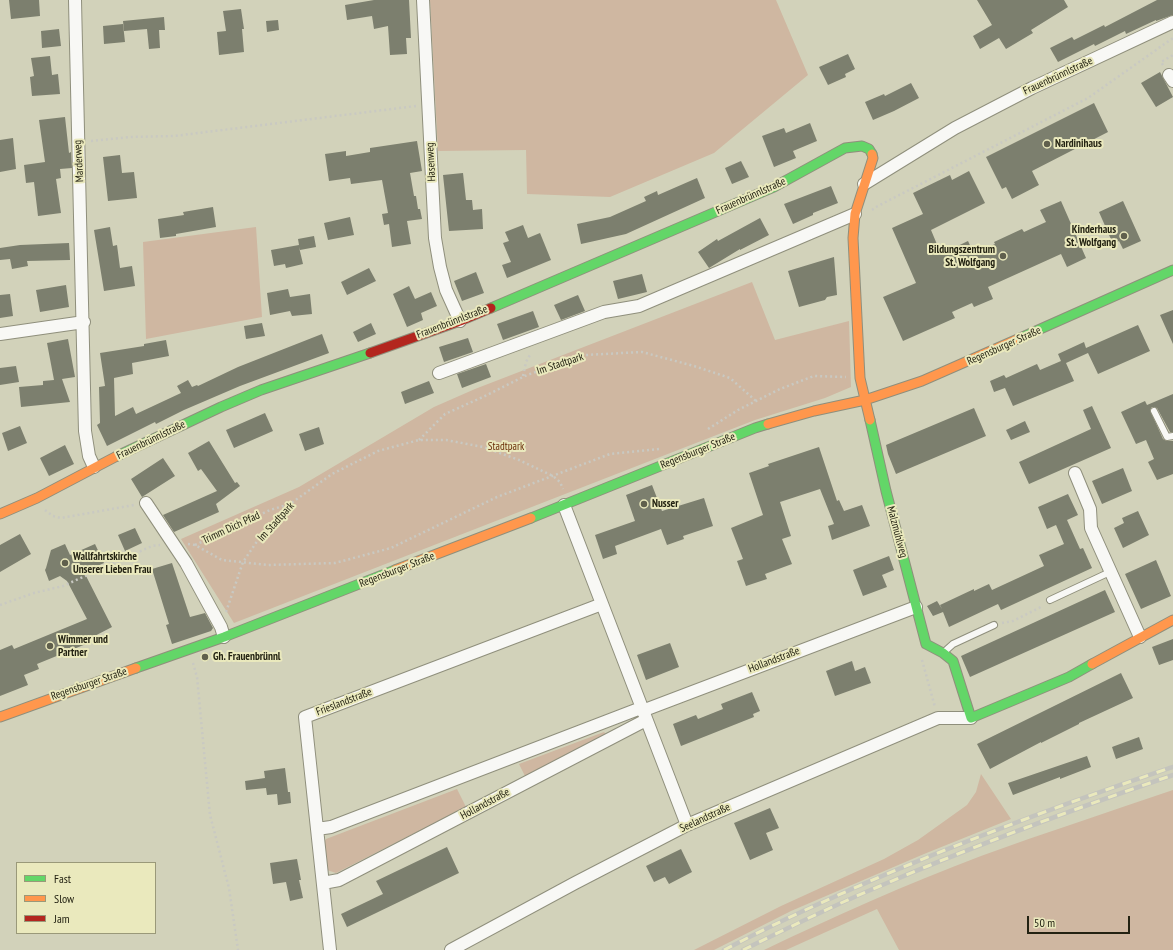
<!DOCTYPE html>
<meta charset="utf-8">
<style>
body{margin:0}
#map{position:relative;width:1173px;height:950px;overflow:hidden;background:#d2d2ba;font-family:"PT Sans Narrow",sans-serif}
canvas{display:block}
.legend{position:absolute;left:16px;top:862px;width:140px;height:72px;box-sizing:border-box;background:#eae9bd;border:1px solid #9a9979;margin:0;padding:5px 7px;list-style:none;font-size:12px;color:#232212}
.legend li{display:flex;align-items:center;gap:8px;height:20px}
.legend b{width:20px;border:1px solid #9a9979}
.scale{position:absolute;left:1027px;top:916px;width:103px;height:18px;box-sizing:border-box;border:2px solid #232212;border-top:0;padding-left:5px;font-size:12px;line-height:14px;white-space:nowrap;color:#232212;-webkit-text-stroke:3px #eae9bd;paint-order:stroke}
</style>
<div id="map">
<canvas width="1173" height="950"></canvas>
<ul class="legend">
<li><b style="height:5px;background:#63d668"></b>Fast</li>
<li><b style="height:5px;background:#ff974d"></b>Slow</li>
<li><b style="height:5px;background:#b3261e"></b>Jam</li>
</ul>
<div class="scale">50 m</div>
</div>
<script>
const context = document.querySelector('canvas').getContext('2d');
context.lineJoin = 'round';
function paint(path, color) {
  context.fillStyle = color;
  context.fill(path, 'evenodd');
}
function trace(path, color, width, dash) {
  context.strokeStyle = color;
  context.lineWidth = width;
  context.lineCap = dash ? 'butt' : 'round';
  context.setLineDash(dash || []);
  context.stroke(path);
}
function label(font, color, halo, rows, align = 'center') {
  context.font = font + ' "PT Sans Narrow",sans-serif';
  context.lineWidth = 4;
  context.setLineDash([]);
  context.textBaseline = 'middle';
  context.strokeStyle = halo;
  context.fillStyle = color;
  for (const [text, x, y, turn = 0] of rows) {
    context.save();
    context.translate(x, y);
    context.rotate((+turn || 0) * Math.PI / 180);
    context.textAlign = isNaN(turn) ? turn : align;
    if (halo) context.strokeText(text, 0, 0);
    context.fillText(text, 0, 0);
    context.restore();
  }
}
const green = new Path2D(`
 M430,0h346l32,75 -94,78 -104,44 -83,-3 -1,-44 -88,1z
 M256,227l6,90 -116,22 -3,-97z
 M752,282l23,58 74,-19 2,66 -26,11 -70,22 -521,203 -53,-84 118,-52 135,-80 41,-18z
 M604,732l2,2 -81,42 -6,-12z
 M981,774l30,45 -87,35 -133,57 -77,39h-20l87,-44 103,-47 34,-19 49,-35 9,-13z
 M457,789l9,18 -130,66 -9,-3 -4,-26 3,-5z
 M1173,790v160h-274l-22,-41 -91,41h-22c71,-34 143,-66 217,-94 63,-23 128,-44 192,-66z`);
const building = new Path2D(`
 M9,0h30l1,16 -29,3z
 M374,0h35l2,38h-5l1,16 -17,1 -2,-29 -14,3 -2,-13 -25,4 -2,-15z
 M977,0h87l4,7 -37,23 2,3 -27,16 -7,-11 -19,11 -7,-13 19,-11z
 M1157,0h16v15l-17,6v-1l-30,14 -1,-3 -30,15 -1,-2 -36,18 -8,-14 22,-11 2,3 30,-15 1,2z
 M241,9l3,20h-2l2,23 -25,3 -2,-23 9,-1 -3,-20z
 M164,17l1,13h-6l1,18 -11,1 -2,-20 -23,2 -1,-10z
 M278,20l1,10 -12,2 -1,-11z
 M123,24l2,18 -21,2 -1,-18z
 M59,29l2,17 -19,2 -1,-17z
 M848,54l7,15 -10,5 1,3 -18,8 -9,-18z
 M50,56l2,19 6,-1 2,20 -28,2 -2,-19 4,-1 -3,-18z
 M1160,72l13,25 -17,10 -15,-24z
 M911,83l8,15 -25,13 -21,9 -8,-18 19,-8 1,2z
 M1094,103l14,29 -76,39 7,14 -27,14 -6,-12 -4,2 -16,-32z
 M65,117l4,36 2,-1 1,16 -12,1 1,9 -5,1 5,34 -23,3 -4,-34 -8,1 -2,-18 21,-3 -6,-42z
 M810,123l7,18 -24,10 3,7 -22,9 -12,-31 22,-8 2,5z
 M13,138l3,31 -16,3v-32z
 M417,141l5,30 -12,2 4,23h2l2,13h2l2,10 -15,2 4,23 -19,3 -3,-23 -5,1 -2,-11 6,-1 -6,-33 -31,4 -1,-6 -21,3 -4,-27 21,-3v5l24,-4v-4z
 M120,155l2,18 12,-1 3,26 -29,3 -5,-44z
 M741,161l8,16 -17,7 -7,-16z
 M969,171l16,32 -54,27 10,24 27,-13 6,13 21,-10 -1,-2 28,-13 2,3 22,-10 -6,-12 21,-9 25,57 -19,9 -6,-13 -73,33 5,12 -19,8 -2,-4 -20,9 3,6 -52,23 -20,-44 33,-14 -24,-55 31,-14 -10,-21 37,-18 2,5z
 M463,173l3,27h6l1,10 9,-1 1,20 -34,2 -6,-56z
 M697,178l8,20 -79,36 -45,10 -4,-20 33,-7 36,-16 -2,-4 13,-6 1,4z
 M831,186l7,17 -25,10v2l-20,9 -9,-20z
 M1123,201l18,40 -18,8 -4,-8 -6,3 -14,-32z
 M213,207l3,20 -40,7v2l-16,2 -2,-19 26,-4 -1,-3z
 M350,217l4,18 -26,5 -4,-17z
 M760,218l9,17 -29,15v-1l-31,19 -11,-16 19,-13 1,2z
 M523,225l5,13 12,-5 11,27 -44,18 -5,-13 9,-3 -8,-19 6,-2 -4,-9z
 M110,227l3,19 4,-1 3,23 12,-2 3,20 -31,5 -10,-61z
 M314,236l2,11 -16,3 -1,-3 4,17 -17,4 -1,-4 -11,2 -3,-16 28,-5 -1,-6z
 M69,243l1,17 -43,1 1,5 -16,3 -2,-10 -10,1v-12l20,-3z
 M834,257l3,38 -10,2 -2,3 -26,7 -11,-36z
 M369,268l7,13 -29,14 -6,-13z
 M476,272l8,21 -22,8 -8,-20z
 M642,274l5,18 -29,7 -5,-18z
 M66,285l3,22 -29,5 -4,-22z
 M409,286l6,13 16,-7 6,14 -16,7 2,7 -16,7 -14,-33z
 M288,289l2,8 20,-3 2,20 -20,2 -2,-5 -20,4 -3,-22z
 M10,294l3,22 -13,2v-23z
 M578,295l7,16 -24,9 -7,-15z
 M1173,310v34l-13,-29z
 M533,311l6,16 -36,13 -6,-16z
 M262,323l3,13 -19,3 -2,-13z
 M371,323l5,11 -18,8 -5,-10z
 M1138,325l12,26 -52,23 -10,-21 -22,10 8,18 -61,25 -8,-18 -11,4 -4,-11 14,-6 2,3 31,-14 3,6 21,-9 -3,-7 26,-12 2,6z
 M322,334l7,19 -89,33 -56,24 -28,14 -1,-2 -48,24 -10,-21 3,-2 -1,-36 6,-1 -5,-33 44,-7v-2l22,-4 3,16 -37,7 1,11 -19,4 1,38 18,-9 3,7 45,-21 -4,-7 11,-6 4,7 5,-2 1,1 40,-19z
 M468,338l5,14 -29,10 -5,-15z
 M68,339l7,38 -13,2 8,23 -49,5 -2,-20 24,-2v-4l11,-1 -7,-37z
 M486,364l5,13 -29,11 -5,-14z
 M16,366l3,16 -19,3v-17z
 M429,381l5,12 -29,11 -4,-12z
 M1173,394v38h-3l-13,-24 -5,-1 -2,3 13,29 4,2h6v33l-16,6 -9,-18 6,-3 -8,-19 -10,4 -15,-32 24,-11 2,4z
 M1092,406l19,42 -82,36 -10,-22 72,-33 -8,-19z
 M974,408l12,28 -90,38 -8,-20 -2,-9z
 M265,413l8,18 -39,17 -8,-18z
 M1025,421l5,11 -19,8 -5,-10z
 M20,426l7,17 -19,8 -6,-18z
 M319,427l5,17 -19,7 -6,-17z
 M209,441l26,42 2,-1 3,4 -24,18 3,8 -45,20 -11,-17 54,-24 -16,-22 -3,2 -10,-18z
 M65,445l9,19 -25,12 -9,-18z
 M819,447l18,54 2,-1 5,11 18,-6 8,21 -38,14 -4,-14 6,-2 -14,-35 -40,13 11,34 -9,3 10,25 -27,10 2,5 -21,7 -9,-25 6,-2 -12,-31 32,-13 -14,-42 20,-7 -1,-2z
 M163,458l12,18 -33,21 -11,-18z
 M1123,468l9,23 -30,13 -10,-23z
 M652,485l10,26 42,-13 9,28 -30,10 1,3 -17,6 -6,-16 -46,17 2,8 -14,5 -8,-24 40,-14 -9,-26z
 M1068,494l10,21 -11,5 13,29 3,-1 9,20 -91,42 -3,-6 -49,23 -6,-15 -10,4 -6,-10 10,-5 5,8 -2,-4 34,-16v2l15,-7 3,6 52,-24 -5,-11 25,-11 -8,-19 -9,4 -9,-22z
 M1138,511l11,24 -26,13 -9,-20 10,-5 -2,-5z
 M135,528l7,15 -17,8 -7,-16z
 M20,534l11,20 -31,18v-27z
 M65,544l5,11 25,-11 9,19 -20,9 28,55 -27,14 1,3 -49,20 2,5 -15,6 4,10 -28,11v-46l12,-5 2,4 73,-30 -20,-38 -7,-5 -11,5 -4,-11 1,-2 5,-18z
 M889,556l5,14 -12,5 5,12 -24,9 -10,-26z
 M1156,560l15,36 -30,13 -16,-35z
 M172,563l18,54 15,-4 8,15 -2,3 -39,13 -6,-19 3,-1 -17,-55z
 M1105,590l10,22 -145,65 -9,-21z
 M1173,639v21l-14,5 -7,-18z
 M670,643l9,24 -33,13 -9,-25z
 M852,661l3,10 10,-4 6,16 -36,13 -9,-25z
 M1121,673l12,25 -54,25v1l-38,19v-1l-51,27 -13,-25z
 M752,692l8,19 -7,3 1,3 -73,29 -8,-22 23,-9 2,4 25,-10 -2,-5z
 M1139,737l4,12 -27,10 -4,-12z
 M1087,756l4,11 -31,12v-2l-47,18 -5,-12z
 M285,768l3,24h2l1,11 -13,2 -1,-11 -10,1 -1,-7 -20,2 -1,-9 20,-3 -1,-7z
 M770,808l9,20 -13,5 7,17 -23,10 -16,-37z
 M447,847l12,26 -112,54 -6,-13 42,-20 -7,-13z
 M681,849l11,23 -23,12 -4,-7 -11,5 -8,-16z
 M297,859l4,21h-2l4,18 -13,3 -4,-19 -13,2 -3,-21z`);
const path = new Path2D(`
 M1163,65l-2,-3 12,-7
 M91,141l39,-4 44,-1 242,-30
 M872,210l4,-3 212,-109 85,-60
 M523,376l3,-14 5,-9
 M708,429l30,-19 42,-21 34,-13 32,1
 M419,440l26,-26 40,-18 42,-21 59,-20 56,-3 52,14 36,12 26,23
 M45,510l8,6 8,2 73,-13
 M188,544l7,1 27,15 46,5 67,-2 56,-15 106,-51 113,-43 49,-5
 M195,545l75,-35 20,-6
 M0,605l34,-12 29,-7 89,-40 8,-1
 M226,612l17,-50 17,-25 30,-33 42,-30 46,-23 41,-11h27l37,7 36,13 34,16 7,6 3,7
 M1002,623l11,-2 30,-15
 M922,660l13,47
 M193,663l4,14 13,138 19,73 9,62`);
const lane = new Path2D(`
 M1154,411l13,26 6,-1
 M1050,600l60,-28
 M943,653l10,-9 41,-19`);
const street = new Path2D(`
 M75,0c3,144 8,288 10,431l4,25 5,11
 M423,0l12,238 5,29 6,23 14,31
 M1169,75l4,6
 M864,184l91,-56 77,-40 141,-66
 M0,334l84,-12
 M439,373l165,-61 35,-6 216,-92
 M1075,473l15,36 1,19 49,109
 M146,503l40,60 35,64 3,10
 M564,505l123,320
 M642,711l274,-104
 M317,829l14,-2 310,-119
 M323,883l16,-3 307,-160
 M330,950l-25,-233 297,-113
 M451,950l124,-67 112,-58 251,-107h33`);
const fast = new Path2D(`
 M491,308l283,-121 71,-39 17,-2 7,3 3,5
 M1020,338l153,-68
 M870,420l16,71 40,153 17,9 10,8 18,57 98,-41 23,-13
 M117,456l104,-49 40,-17 109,-37
 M531,518l224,-90 13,-4
 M136,668l88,-31 171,-67`);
const slow = new Path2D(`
 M870,420l-10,-42 -7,-140 2,-24 18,-56 -1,-4
 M768,424l46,-13 51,-11 57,-19 98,-43
 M0,514l37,-16 80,-42
 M395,570l136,-52
 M1092,664l81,-44
 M0,717l136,-49`);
const jam = new Path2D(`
 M370,353l90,-32 31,-13`);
const rail = new Path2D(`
 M724,950c29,-15 59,-30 90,-44 116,-53 237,-98 359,-139
 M743,950c45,-22 91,-45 137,-64 96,-41 194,-77 293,-111`);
const markers = [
 [1047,144,4,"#60604d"],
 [1124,236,4,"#60604d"],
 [1003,256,4,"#60604d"],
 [644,504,4,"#60604d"],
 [65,563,4,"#60604d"],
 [50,646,4,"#60604d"],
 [205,657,4,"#60604d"]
];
const streetNames = [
 ["Frauenbrünnlstraße",1058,76,-25],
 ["Marderweg",79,161,-93],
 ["Hasenweg",431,162,-93],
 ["Frauenbrünnlstraße",751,196,-24],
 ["Frauenbrünnlstraße",452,322,-21],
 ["Regensburger Straße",1004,346,-24],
 ["Im Stadtpark",560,364,-18],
 ["Frauenbrünnlstraße",151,440,-26],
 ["Regensburger Straße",698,451,-22],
 ["Im Stadtpark",276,522,-48],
 ["Trimm Dich Pfad",231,528,-25],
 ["Malzmühlweg",897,532,75],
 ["Regensburger Straße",397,570,-21],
 ["Hollandstraße",774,660,-21],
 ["Regensburger Straße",89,684,-19],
 ["Frieslandstraße",344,702,-21],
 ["Hollandstraße",485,804,-28],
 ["Seelandstraße",705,818,-25]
];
const poiNames = [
 ["Nardinihaus",1055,144],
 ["Kinderhaus",1116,230,"right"],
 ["St. Wolfgang",1116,243,"right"],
 ["Bildungszentrum",995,250,"right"],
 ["St. Wolfgang",995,263,"right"],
 ["Nusser",652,504],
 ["Wallfahrtskirche",73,557],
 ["Unserer Lieben Frau",73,570],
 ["Wimmer und",58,640],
 ["Partner",58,653],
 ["Gh. Frauenbrünnl",213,657]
];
const parkNames = [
 ["Stadtpark",506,447]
];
paint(green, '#cfb7a1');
paint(building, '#7c7f6e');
trace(lane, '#8f8f7c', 8);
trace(street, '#8f8f7c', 14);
trace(fast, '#8f8f7c', 11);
trace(slow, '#8f8f7c', 11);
trace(jam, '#8f8f7c', 11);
trace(path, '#c9c9c2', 2.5, [2, 3]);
trace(lane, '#f8f8f5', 6);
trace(street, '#f8f8f5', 12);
trace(fast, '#63d668', 9);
trace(slow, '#ff974d', 9);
trace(jam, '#b3261e', 9);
trace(rail, '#c4c4bd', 4.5);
trace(rail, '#eae9bd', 3, [9]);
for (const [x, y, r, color] of markers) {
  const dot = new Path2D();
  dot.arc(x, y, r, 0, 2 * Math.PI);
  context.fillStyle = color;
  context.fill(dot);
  trace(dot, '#eae9bd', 1.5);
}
label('11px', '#232212', '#eae9bd', streetNames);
label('bold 11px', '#232212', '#eae9bd', poiNames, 'left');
label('11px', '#6a2d07', '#eae9bd', parkNames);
</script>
